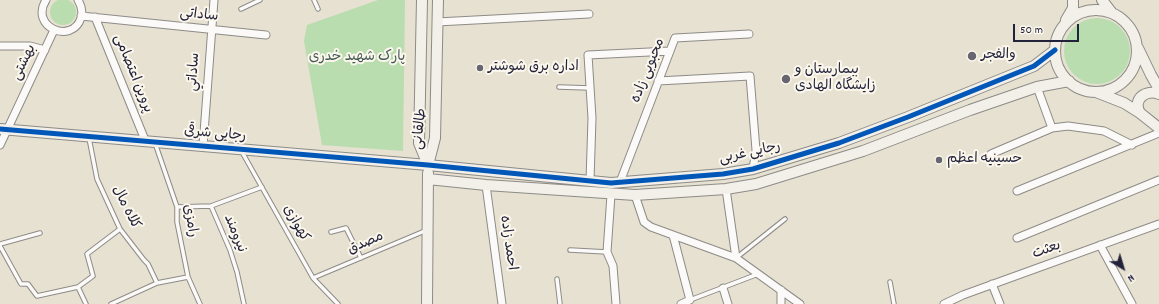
<!DOCTYPE html>
<meta charset="utf-8">
<style>
body{margin:0}
#map{position:relative;width:1159px;height:304px;overflow:hidden;background:#e6e1d1;font-family:Dekko,sans-serif}
canvas{display:block}
.north{position:absolute;left:1103px;top:248px;width:40px;height:40px;-webkit-text-stroke:3px #fbf7ec;paint-order:stroke;rotate:142deg;font-size:11px;font-weight:700;line-height:16px;text-align:center;color:#22223b}
.north::after{content:'';display:block;margin:auto;width:14px;height:18px;background:#22223b;clip-path:polygon(50% 0,100% 100%,50% 72%,0 100%)}
.scale{position:absolute;left:1013px;top:24px;width:66px;height:18px;box-sizing:border-box;border:2px solid #22223b;border-top:0;padding-left:5px;font-size:12px;line-height:14px;white-space:nowrap;color:#22223b;-webkit-text-stroke:3px #fbf7ec;paint-order:stroke}
</style>
<div id="map">
<canvas width="1159" height="304"></canvas>
<div class="north">N</div>
<div class="scale">50 m</div>
</div>
<script>
const context = document.querySelector('canvas').getContext('2d');
context.lineJoin = 'round';
function paint(path, color) {
  context.fillStyle = color;
  context.fill(path, 'evenodd');
}
function trace(path, color, width, dash) {
  context.strokeStyle = color;
  context.lineWidth = width;
  context.lineCap = dash ? 'butt' : 'round';
  context.setLineDash(dash || []);
  context.stroke(path);
}
function label(font, color, halo, rows, align = 'center') {
  context.font = font + ' Dekko,"Playpen Sans Arabic",sans-serif';
  context.lineWidth = 4;
  context.setLineDash([]);
  context.textBaseline = 'middle';
  context.strokeStyle = halo;
  context.fillStyle = color;
  for (const [text, x, y, turn = 0] of rows) {
    context.save();
    context.translate(x, y);
    context.rotate((+turn || 0) * Math.PI / 180);
    context.textAlign = isNaN(turn) ? turn : align;
    if (halo) context.strokeText(text, 0, 0);
    context.fillText(text, 0, 0);
    context.restore();
  }
}
const green = new Path2D(`
 M50 12a13 13 0 1 1 26 0a13 13 0 1 1-26 0Z
 M378,0h27l-2,151 -81,-6 -18,-104 3,-16z
 M1064 51a33 33 0 1 1 66 0a33 33 0 1 1-66 0Z`);
const lane = new Path2D(`
 M314,0l4,9
 M241,9l19,-9
 M559,87l31,1
 M89,138l8,41 23,50 24,31 4,4 9,19
 M155,143l22,64v15l11,55 12,27
 M242,152l71,126 25,26
 M211,206l19,44 7,22 7,32
 M177,207l34,-1 51,-19
 M331,232l15,-4 15,30
 M0,244l40,-11
 M0,246l21,38h7l9,12 41,-9 15,-11 -6,-22 33,-25
 M570,250l37,2
 M736,258l49,-39
 M313,278l114,-48
 M557,279l3,25
 M890,282l4,22
 M78,287l8,17
 M690,300l68,-26
 M111,304l46,-21 31,-6`);
const street = new Path2D(`
 M46,0c-17,27 26,45 35,18 2,-6 0,-13 -3,-18
 M81,16l185,19
 M95,17l50,123
 M437,22l152,-8
 M0,46h30l15,4
 M658,81l92,-5 6,74 -3,19
 M1037,87l15,41
 M0,145l54,-115
 M203,146l11,-146
 M991,154l61,-26 16,-2 36,5 28,14
 M590,181l2,-63 -4,-63 82,-4
 M620,182l55,-144 74,-4
 M486,185l16,119
 M726,189l10,69
 M1017,191l142,-58
 M611,195l-4,57 6,14 3,38
 M635,195l9,27 7,5 85,31 64,46
 M673,235l17,65 -9,4
 M1017,238l142,-58
 M1100,245l32,59
 M992,284l8,20
 M723,288l5,16
 M781,290v14
 M944,304l19,-9 196,-71`);
const secondary = new Path2D(`
 M422,0l-3,143 9,22 7,-27 3,-138
 M1102,0l10,13
 M1055 51a41 41 0 1 1 82 0a41 41 0 1 1-82 0Z
 M1066,20l7,-12v-8
 M1138,48l13,27 8,14
 M1096,92l28,11 16,10 19,15
 M1140,113c-8,-14 6,-24 19,-19
 M0,129l428,36 183,18 112,-9 30,-5 86,-26 69,-26 126,-51 21,-16
 M428,179l58,6 149,10 91,-6 30,-5 107,-33 107,-41 67,-23 32,-6
 M427,304l1,-131`);
const cycleway = new Path2D(`
 M0,129l428,36 183,18 112,-9 30,-5 86,-26 69,-26 126,-51 21,-16`);
const markers = [
 [972,56,5,"#676570"],
 [480,68,4,"#676570"],
 [786,79,5,"#676570"],
 [939,160,4,"#676570"]
];
const streetNames = [
 ["ساداتی",199,16,6],
 ["بهشتی",25,63,-64],
 ["محبوبی زاده",649,71,-68],
 ["ساداتي",195,72,-86],
 ["پروین اعتصامی",132,74,68],
 ["طالقانی",421,129,-84],
 ["رجایی شرقی",215,135,5],
 ["رجایی غربی",750,154,-12],
 ["کلاه مال",125,208,63],
 ["رامزی",189,221,80],
 ["کهوازی",295,224,60],
 ["نیرومند",234,234,68],
 ["احمد زاده",507,243,82],
 ["مصدق",366,244,-23],
 ["بعثت",1047,251,-20]
];
const poiNames = [
 ["والفجر",981,56],
 ["اداره برق شوشتر",488,68],
 ["بیمارستان و",795,71],
 ["زایشگاه الهادی",795,87],
 ["حسینیه اعظم",947,160]
];
const parkNames = [
 ["پارک شهید خدری",357,58]
];
paint(green, '#b9ddaf');
trace(lane, '#8d8b87', 5.5);
trace(street, '#8d8b87', 9);
trace(secondary, '#8d8b87', 12);
trace(lane, '#fbfaf8', 3.5);
trace(street, '#fbfaf8', 7);
trace(secondary, '#f3f0ea', 10);
trace(cycleway, '#0057b8', 5);
for (const [x, y, r, color] of markers) {
  const dot = new Path2D();
  dot.arc(x, y, r, 0, 2 * Math.PI);
  context.fillStyle = color;
  context.fill(dot);
  trace(dot, '#fbf7ec', 1.5);
}
label('14px', '#22223b', '#fbf7ec', streetNames);
label('14px', '#22223b', '#fbf7ec', poiNames, 'left');
label('14px', '#445955', '#fbf7ec', parkNames);
</script>
